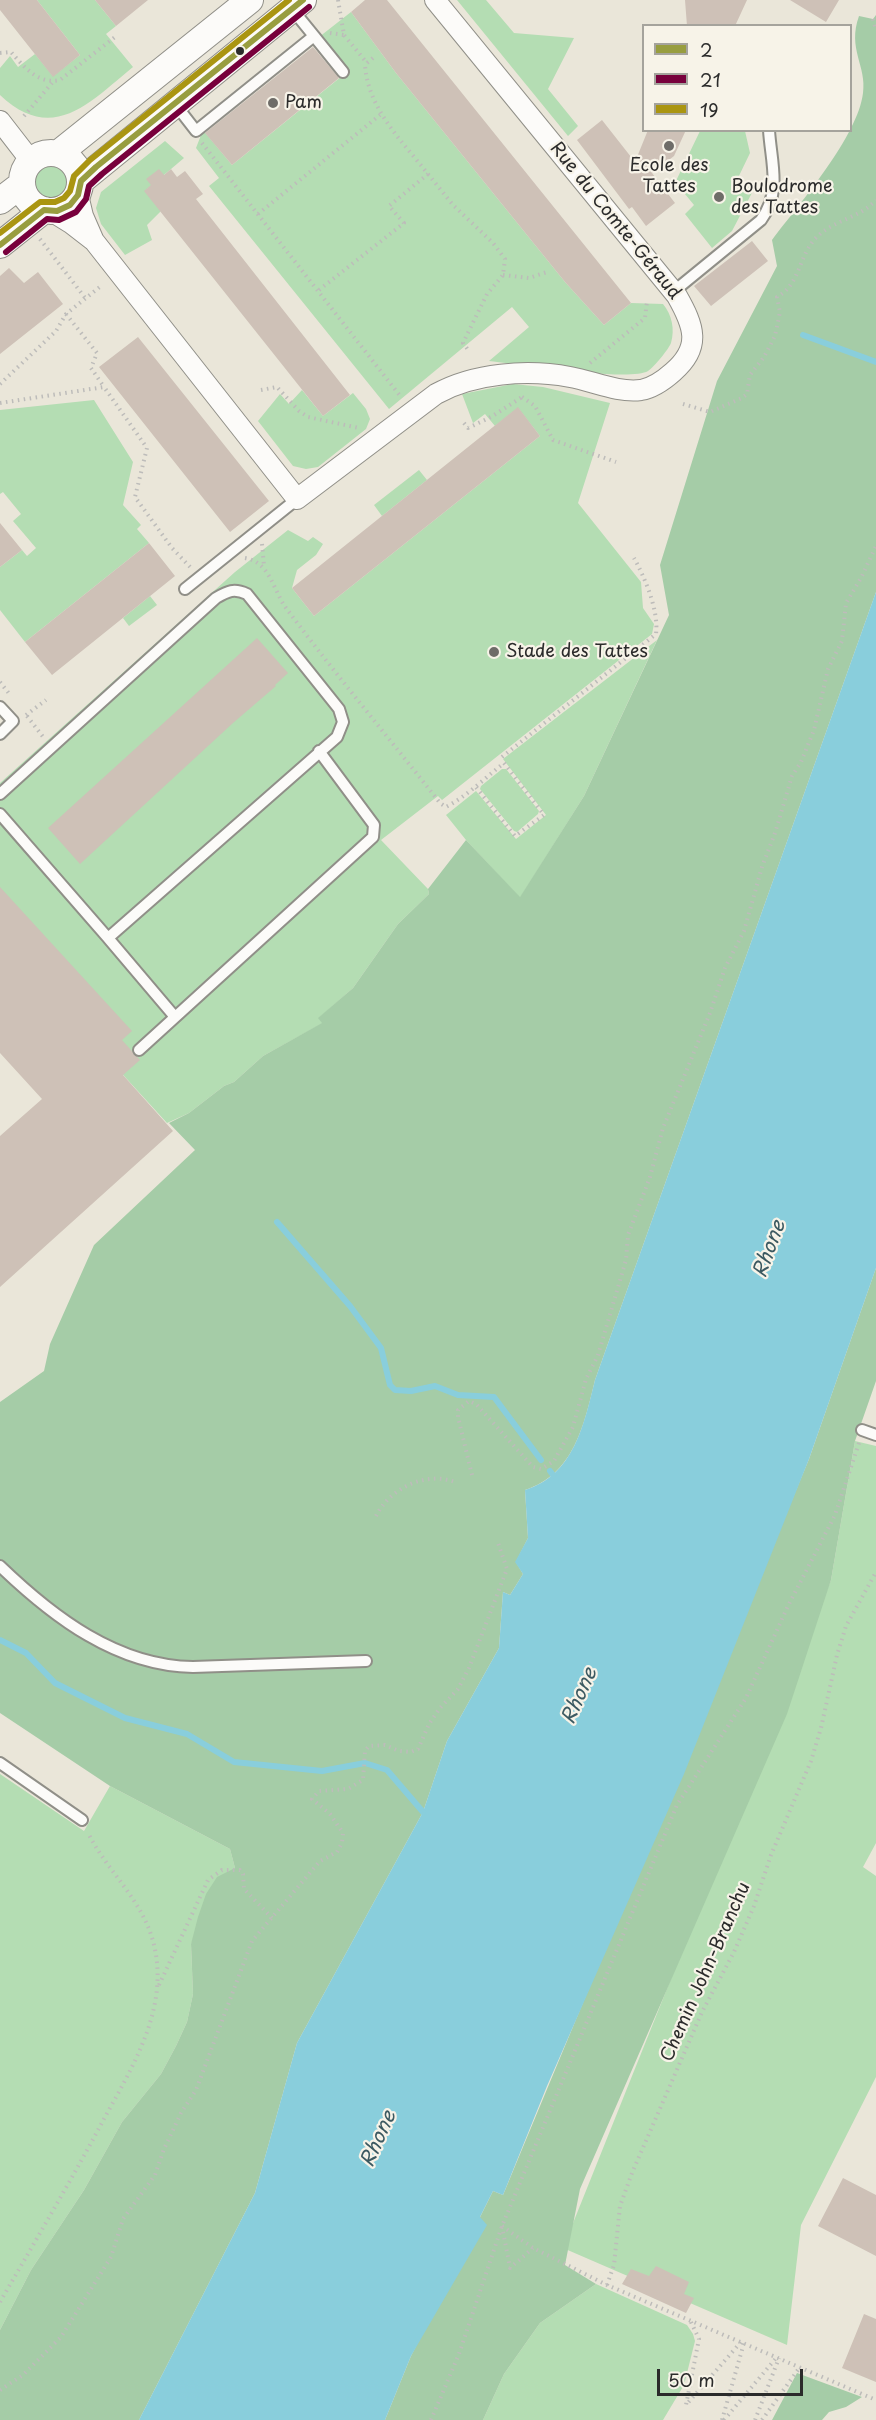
<!DOCTYPE html>
<meta charset="utf-8">
<style>
body{margin:0}
#map{position:relative;width:876px;height:2420px;overflow:hidden;background:#eae6d9;font-family:"Playpen Sans",sans-serif}
canvas{display:block}
.legend{position:absolute;left:642px;top:24px;width:210px;height:108px;box-sizing:border-box;background:#f7f3e8;border:2px solid #a5a39c;margin:0;padding:8px 10px;list-style:none;font-size:18px;color:#2b2b2b}
.legend li{display:flex;align-items:center;gap:12px;height:30px}
.legend b{width:30px;border:2px solid #a5a39c}
.scale{position:absolute;left:657px;top:2369px;width:146px;height:27px;box-sizing:border-box;border:3px solid #2b2b2b;border-top:0;padding-left:8px;font-size:18px;line-height:21px;white-space:nowrap;color:#2b2b2b;-webkit-text-stroke:4px #f7f3e8;paint-order:stroke}
</style>
<div id="map">
<canvas width="876" height="2420"></canvas>
<ul class="legend">
<li><b style="height:8px;background:#989d3f"></b>2</li>
<li><b style="height:8px;background:#78003c"></b>21</li>
<li><b style="height:8px;background:#aa9511"></b>19</li>
</ul>
<div class="scale">50 m</div>
</div>
<script>
const context = document.querySelector('canvas').getContext('2d');
context.lineJoin = 'round';
function paint(path, color) {
  context.fillStyle = color;
  context.fill(path, 'evenodd');
}
function trace(path, color, width, dash) {
  context.strokeStyle = color;
  context.lineWidth = width;
  context.lineCap = dash ? 'butt' : 'round';
  context.setLineDash(dash || []);
  context.stroke(path);
}
function label(font, color, halo, rows, align = 'center') {
  context.font = font + ' "Playpen Sans",sans-serif';
  context.lineWidth = 4.5;
  context.setLineDash([]);
  context.textBaseline = 'middle';
  context.strokeStyle = halo;
  context.fillStyle = color;
  for (const [text, x, y, turn = 0] of rows) {
    context.save();
    context.translate(x, y);
    context.rotate((+turn || 0) * Math.PI / 180);
    context.textAlign = isNaN(turn) ? turn : align;
    if (halo) context.strokeText(text, 0, 0);
    context.fillText(text, 0, 0);
    context.restore();
  }
}
const green = new Path2D(`
 M37,0h58l21,26 -10,8 27,33c-43,35 -80,78 -133,28v-27l10,-12 8,11 17,-13 18,22 27,-21z
 M457,0h29l28,33 60,5 -26,51 30,37 -10,10z
 M351,12l45,61 169,209 39,43 27,-22 32,1c9,11 12,25 8,39 -3,7 -16,23 -23,28 -18,11 -132,-7 -159,-10l40,-34 -17,-20 -123,102 -180,-223 10,-8 -23,-30 7,-18 29,35 110,-89 -28,-35z
 M700,131h45l5,22 -13,27 17,9 -22,42 -20,17 -27,-34 9,-9 -14,-17 -6,-3z
 M165,141l19,17 -39,33 16,20 -14,14 5,15 -27,15 -24,-31 -5,-16 5,-16z
 M34 182a18 18 0 1 1 36 0a18 18 0 1 1-36 0Z
 M513,384l30,3 67,16 -32,100 63,79 2,26 11,16 -2,10 -210,166 -4,-4 -57,44 47,49 1,5 -31,30 -45,64 -34,30 4,5 -60,33 -29,26 -10,4 -35,27 -22,10 -167,-183v-157l235,-211 53,-42 20,11 5,-4 10,7 -7,11 -19,15 -5,18 22,28 226,-180 -22,-28 -23,18 -10,-12 -12,9 -11,-29z
 M302,390l21,26 30,-23 13,16 4,10 -4,10 -48,38 -12,2 -13,-3 -35,-45 22,-27 9,10z
 M94,400l39,62 -10,43 18,20 -4,4 12,14 -124,99 -25,-32v-43l22,-17 5,6 9,-8 -23,-27 8,-7 -18,-22 -3,2v-84z
 M419,470l8,10 -45,36 -8,-11z
 M150,596l7,9 -28,21 -6,-8z
 M657,640l-73,156 -64,102 -54,-58 -20,-25 30,-24 40,48 30,-24 -43,-56z
 M502,769h4l33,42 -1,3 -21,18 -3,-1 -34,-42 1,-3z
 M855,1441l21,5v397l-13,24 13,9v201l-75,148 -14,120 -224,-97 268,-668z
 M0,1774l84,57 26,-45 120,63 5,19 -44,76 2,50 -6,28 -11,24 -15,28 -39,48 -38,68 -53,80 -31,60z
 M596,2284l91,41 6,9 2,7 -11,44 -21,35h-180l21,-46 36,-51z`);
const forest = new Path2D(`
 M876,15v577l-281,788c-11,45 -21,94 -70,110l3,48 -12,24 7,12 -13,21 -7,-3 -4,56 -52,93 -24,71 -126,231 -42,150 -116,227h-139v-90l31,-60 53,-80 38,-68 39,-48 15,-28 11,-24 6,-28 -2,-50 7,-27 8,-23 11,-17 18,-9 -5,-19 -120,-63 -110,-73v-311l44,-31 6,-27 44,-99 101,-95 -26,-27 20,-10 35,-27 10,-4 29,-26 59,-33 -4,-5 35,-30 45,-64 31,-30 -1,-5 38,-49 54,57 64,-101 85,-181 -9,-50 57,-184 60,-115 -5,-26c28,-37 86,-104 91,-147 4,-27 -16,-44 -4,-77l14,3z
 M876,1268v113l-21,60 -24,139 -44,134 -207,475 -15,76 31,19 -56,39 -36,51 -21,46h-98l26,-64 82,-165 10,4 306,-736z
 M797,2373l65,24 -16,10 -17,5 -7,8h-50z`);
const water = new Path2D(`
 M876,592v676l-67,191 -125,315 -137,312 -44,109 -10,-4 -13,26 7,8 -76,131 -26,64h-246l116,-227 42,-150 126,-231 24,-71 52,-93 4,-56 7,3 13,-21 -8,-12 13,-24 -3,-48c49,-15 59,-66 70,-110z`);
const stream = new Path2D(`
 M803,335l73,27
 M277,1222l73,84 31,42 9,37 5,5 16,1 24,-5 23,9 36,2 47,63
 M550,1471l3,4
 M0,1640l26,13 29,30 70,35 62,16 47,28 88,9 43,-8 22,7 36,42`);
const building = new Path2D(`
 M0,0h37l43,55 -27,22 -53,-67z
 M95,0h53l-32,26z
 M365,0h22l244,303 -27,22 -39,-43 -169,-209 -45,-61z
 M685,0h62l-12,26h-48z
 M790,0h49l-13,22z
 M313,47l26,31 -107,87 -27,-32z
 M602,120l33,42 13,-32h38l-12,26 -22,17 23,30 -29,23 -14,-19 -3,2 -52,-69z
 M159,169l5,6 7,-6 6,8 8,-6 18,23 -7,5 154,196 -27,21 -179,-225 7,-6 -5,-6z
 M752,241l16,20 -57,45 -17,-20z
 M9,268l15,15 14,-11 25,32 -63,50v-78z
 M138,337l131,164 -39,31 -131,-165z
 M518,407l22,29 -226,180 -22,-28z
 M0,523l22,27 -22,17z
 M149,543l26,33 -123,99 -27,-33z
 M257,638l31,35 -13,12 1,1 -43,37 -153,141 -32,-36z
 M0,887l132,144 -10,9 18,20 -17,15 50,56 -173,156v-151l42,-37 -42,-46z
 M843,2178l33,17v61l-58,-30z
 M656,2266l33,16 -5,12 10,4 -8,15 -64,-29 9,-15 18,7z
 M864,2314l12,5v63l-34,-14z`);
const path = new Path2D(`
 M338,0l6,35 23,28 6,-5
 M873,19l3,11
 M330,33l14,2
 M0,53l11,-1c13,15 28,33 49,28l55,-43
 M24,116l28,-33
 M202,143l199,254
 M428,174l25,31 40,38 12,16 -2,16 -16,19 -24,49 6,8
 M258,214l122,-99
 M40,239l46,60
 M503,275l26,3 18,-6
 M319,290l85,-67 -15,-17 39,-32c-26,-33 -60,-65 -63,-109l2,-2
 M66,314l31,39 -6,15 13,19
 M590,363l55,-45 2,-17
 M0,384l56,-53 10,-17 35,-28
 M261,390l16,-3 22,24 9,6 51,11
 M522,397l13,9 18,34 63,22
 M0,403l104,-16 43,61 -12,49 37,51 19,20
 M683,404l27,8 32,-14 5,-4 3,-19 14,-18 11,-21 5,-24 -3,-15c23,-13 21,-38 37,-57 17,-20 45,-21 62,-40
 M464,423l4,5 23,-11 31,-20
 M262,544l2,22
 M245,558c25,4 28,32 41,50 50,67 103,130 154,195l6,4c21,-11 39,-29 58,-44l40,52 -29,21 -40,-50
 M0,682l11,14
 M26,715l20,-15
 M27,716l17,22
 M502,757l154,-123c3,-23 -11,-56 -22,-76
 M472,1475l-14,-58v-7l11,-9 7,3 57,63 8,2 13,-8 19,-34 13,-48 12,-24 28,-95 2,-25 22,-58 13,-49 47,-115 15,-45 19,-37 18,-64 13,-34 17,-57 9,-14 13,-32 14,-61 14,-28 4,-38 15,-25 15,-32
 M376,1516c14,-28 50,-45 79,-34
 M159,1985l49,-105 14,-10h18l3,4 1,15 28,29
 M502,2226l31,22 74,37 269,115
 M502,2226l8,42 23,-20
 M607,2285l7,-20 6,-59 12,-33 70,-161 32,-60 20,-46 17,-51 40,-94 10,-33 16,-73 9,-29 30,-54
 M0,2302c33,-57 66,-113 97,-170 31,-59 75,-121 56,-191 -12,-43 -46,-70 -65,-108
 M691,2322l8,17 -13,66 55,-63
 M0,2390l23,-15 38,-38 50,-80 12,-38 32,-44 9,-26 17,-36 15,-23 56,-149 68,-80 17,-9 5,-9 1,-10 -13,-19 -18,-15 7,-8 29,-2 15,-9 2,-29 4,-5 16,-1 14,6 12,1 7,-3 11,-25 11,-16 18,-19 11,-21 38,-99 -9,-26
 M431,2420l28,-66 43,-128 175,-421 69,-107 42,-92 47,-91 24,-72
 M722,2420l22,-77
 M724,2420l53,-63
 M755,2420l24,-62
 M762,2420l38,-53`);
const service = new Path2D(`
 M314,36l29,36
 M175,104l21,27 118,-95 -22,-27
 M673,292l88,-72c21,-29 10,-57 8,-90
 M185,589l112,-90
 M0,707l13,14 -13,13
 M0,794l216,-196c12,-7 18,-10 31,-4l92,115 4,13 -6,15 -229,201 -108,-124
 M108,938l67,79
 M139,1050l234,-213 1,-12 -55,-74
 M862,1430l14,5
 M0,1566c53,51 117,100 193,101l173,-6
 M0,1763l82,57`);
const minor = new Path2D(`
 M0,121l31,40
 M78,195l5,21 10,23
 M51,211l21,13 22,17 203,258 139,-105c38,-21 91,-25 134,-17 23,4 47,16 71,13 12,-2 23,-10 32,-18 29,-25 21,-46 4,-76l-242,-296`);
const tertiary = new Path2D(`
 M22 182a29 29 0 1 1 58 0a29 29 0 1 1-58 0Z
 M59,153l191,-153
 M81,181l222,-181
 M0,201l22,-17
 M0,245l44,-35`);
const bus1 = new Path2D(`
 M0,245l44,-35 13,1 13,-6 8,-10 3,-14 15,-14 207,-167`);
const bus2 = new Path2D(`
 M6,252l41,-33 12,1 17,-8 10,-13 3,-13 13,-12 207,-167`);
const bus3 = new Path2D(`
 M0,233l40,-31h15l9,-4 6,-7 4,-15 16,-16 199,-160`);
const markers = [
 [240,51,5,"#2b2b2b"],
 [273,103,6,"#6e6c68"],
 [669,146,6,"#6e6c68"],
 [719,197,6,"#6e6c68"],
 [494,652,6,"#6e6c68"]
];
const poiNames = [
 ["Pam",285,103],
 ["Ecole des",669,166,"center"],
 ["Tattes",669,187,"center"],
 ["Boulodrome",731,187],
 ["des Tattes",731,208],
 ["Stade des Tattes",506,652]
];
const streetNames = [
 ["Rue du Comte-Géraud",615,221,51],
 ["Chemin John-Branchu",706,1972,-66]
];
const waterNames = [
 ["Rhone",770,1249,-70],
 ["Rhone",580,1696,-66],
 ["Rhone",379,2139,-66]
];
paint(green, '#b4ddb3');
paint(forest, '#a5cca7');
paint(water, '#89cedc');
trace(stream, '#89cedc', 6);
paint(building, '#cec1b7');
trace(service, '#908f88', 14);
trace(minor, '#908f88', 22);
trace(tertiary, '#908f88', 28);
trace(path, '#bdbcba', 4, [1.5, 4.5]);
trace(service, '#fcfbf9', 10);
trace(minor, '#fcfbf9', 20);
trace(tertiary, '#fcfbf9', 26);
trace(bus1, '#989d3f', 6);
trace(bus2, '#78003c', 6);
trace(bus3, '#aa9511', 6);
for (const [x, y, r, color] of markers) {
  const dot = new Path2D();
  dot.arc(x, y, r, 0, 2 * Math.PI);
  context.fillStyle = color;
  context.fill(dot);
  trace(dot, '#f7f3e8', 2);
}
label('18px', '#2b2b2b', '#f7f3e8', poiNames, 'left');
label('18px', '#2b2b2b', '#f7f3e8', streetNames);
label('italic 20px', '#3b5961', '#f7f3e8', waterNames);
</script>
